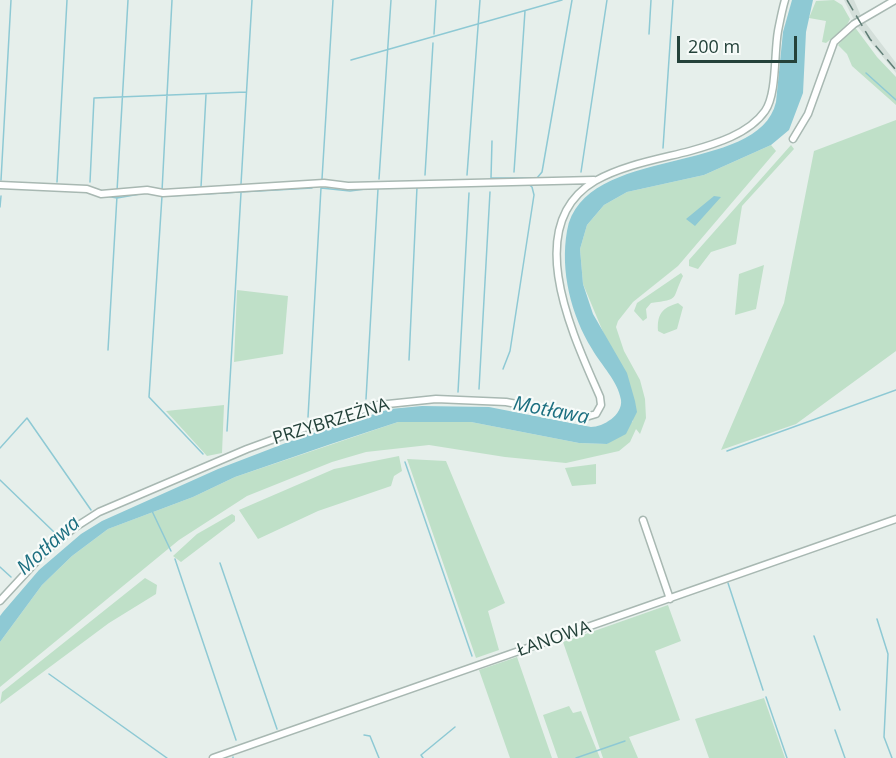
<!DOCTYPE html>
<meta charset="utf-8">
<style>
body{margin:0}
#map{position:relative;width:896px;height:758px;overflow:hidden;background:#e6efeb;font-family:"Open Sans",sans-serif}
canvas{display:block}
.scale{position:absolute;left:677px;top:36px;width:120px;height:27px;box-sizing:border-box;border:3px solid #24423a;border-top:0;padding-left:8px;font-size:18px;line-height:21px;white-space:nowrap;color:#24423a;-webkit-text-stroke:4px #f7fbf9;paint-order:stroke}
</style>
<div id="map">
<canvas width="896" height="758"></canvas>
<div class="scale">200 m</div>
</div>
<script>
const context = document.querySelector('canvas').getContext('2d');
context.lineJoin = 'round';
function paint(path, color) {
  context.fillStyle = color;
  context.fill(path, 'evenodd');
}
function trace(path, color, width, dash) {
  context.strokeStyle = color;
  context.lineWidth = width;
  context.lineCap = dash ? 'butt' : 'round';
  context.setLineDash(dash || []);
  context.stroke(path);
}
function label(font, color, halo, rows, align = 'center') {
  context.font = font + ' "Open Sans",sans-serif';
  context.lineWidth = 4.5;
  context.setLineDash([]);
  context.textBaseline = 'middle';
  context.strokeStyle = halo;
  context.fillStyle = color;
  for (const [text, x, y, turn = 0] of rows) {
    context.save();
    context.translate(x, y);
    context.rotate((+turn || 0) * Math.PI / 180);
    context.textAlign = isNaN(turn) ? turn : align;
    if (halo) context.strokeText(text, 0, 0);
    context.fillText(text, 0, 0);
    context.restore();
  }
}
const built = new Path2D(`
 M844,0h10l7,16 -7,4z
 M864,21l32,42v10l-38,-46z`);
const green = new Path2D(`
 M834,0l8,5 8,14 -4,8 -20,16 -4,-1 4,-21 -17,-3 7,-17z
 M854,26l23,31 19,20v28l-44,-39 -5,-12 -9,-9z
 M896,120v231l-100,73 -75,26 63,-147 30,-152z
 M771,145l5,6 -98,115 -45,36 -15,19 -2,6 8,24 16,29 5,19 1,19 -6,16 -4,-5 -6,13 -11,9 -53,12 -61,-6 -76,-12 -63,7 -34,10 -85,34 -68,44 -179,147v-45l42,-57 30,-29 36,-27 85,-32 42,-20 163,-55h73l108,21 28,1 26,-23 -27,-82 -23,-55 -3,-35 7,-24 17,-20 23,-13 77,-17z
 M791,145l3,4 -52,57 -6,38 -25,8 -13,17 -9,-3v-6z
 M764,265l-8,44 -21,6 4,-41z
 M681,273l2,3c-12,24 -2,23 -32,27l-5,6 1,9 -4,3 -9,-10 3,-8z
 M237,290l51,6 -5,58 -49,8z
 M678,303l5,4 -6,22 -13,5 -6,-3c-1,-17 4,-23 20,-28z
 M224,405l-2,48 -15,3 -41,-45z
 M399,456l3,15 -8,5 -3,10 -73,25 -60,28 -19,-29 95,-41z
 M407,459l39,2 59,142 -17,8 11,39 -23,8z
 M596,464v20l-24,2 -7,-18z
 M232,514l3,2v5l-54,41 -8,-6 24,-22z
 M145,578l12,7 -1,9 -47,29 -109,81 2,-12z
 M668,605l13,36 -26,10 25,69 -51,17 9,21h-35l-40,-116z
 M517,657l35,101h-42l-31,-88z
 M764,698l21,60h-76l-14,-39z
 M569,706l4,7 8,-2 19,47h-42l-15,-43z`);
const water = new Path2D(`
 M792,0h21l-7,32 -3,61 -14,37 -18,15 -67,30 -77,17 -23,13 -17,20 -7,24 3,35 10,30 34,59 8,28 2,11 -11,22 -19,10 -28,-1 -108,-21h-73l-67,22 -96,33 -42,20 -85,32 -36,27 -30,29 -42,57v-26l3,-4 36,-42 42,-36 21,-13 116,-52 86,-33 86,-27 32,-3 67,1 102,20c12,0 32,-12 30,-27 -3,-19 -20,-35 -29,-51 -21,-34 -32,-78 -25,-118 16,-88 192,-54 209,-129l7,-70z
 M714,196l7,1 -26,29 -9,-7z`);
const stream = new Path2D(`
 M434,34l2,-34
 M649,34l2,-34
 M351,60l211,-60
 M866,73l30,27
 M492,141l-1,37h46l5,-6 30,-172
 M663,148l10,-148
 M514,172l11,-161
 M581,172l26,-172
 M425,175l8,-132
 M467,175l13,-175
 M322,179l11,-179
 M379,179l12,-179
 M1,180l10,-180
 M57,182l10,-182
 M90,182l4,-84 152,-6
 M241,184l11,-184
 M201,187l5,-92
 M64,191l23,1
 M117,191l11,-191
 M162,191l10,-191
 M106,196l11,2 23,-4
 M162,196l-13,201 54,57
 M168,196l144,-8
 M0,207l1,-11
 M108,350l9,-154
 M409,360l8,-173
 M503,369l7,-18 24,-156 -2,-8 -4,-3
 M479,389l11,-197
 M458,392l11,-199
 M366,399l12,-210
 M308,417l13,-229 29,3 23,-3
 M227,431l14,-238
 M0,448l27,-30 64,92
 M727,451l169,-61
 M405,462l67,194
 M0,480l54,52
 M152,511l19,40
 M175,559l61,181
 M220,563l57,166
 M0,567l11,10
 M728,583l35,107
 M877,619l11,35 -4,83 8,21
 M814,636l26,74
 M49,674l118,84
 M766,697l21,61
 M835,730l10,28
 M364,735l6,1 9,22
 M233,757v1
 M423,758l-2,-3 34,-28
 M576,758l49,-17`);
const minor = new Path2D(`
 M793,139l15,-25 26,-72 20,-18 41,-24
 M0,185l87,4 14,5 46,-4 16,3 161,-10 24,3 246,-6
 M643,520l27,79
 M0,601l47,-51 27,-22 25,-16 148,-63 79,-29 52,-15 58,-6 70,3 80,15 10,-3 5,-9 -1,-8c-25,-58 -81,-171 -5,-216 28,-16 64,-22 95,-30 25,-7 59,-17 75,-40 12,-17 9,-58 13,-80 2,-10 4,-21 7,-31
 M213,758l683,-239`);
const rail = new Path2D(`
 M847,0l23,39 26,31`);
const streetNames = [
 ["PRZYBRZEŻNA",331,422,-17],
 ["ŁANOWA",554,639,-19]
];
const waterNames = [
 ["Motława",551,411,11],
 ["Motława",49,546,-42]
];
paint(built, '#d4dfda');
paint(green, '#bfe0c8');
paint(water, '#8ec9d4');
trace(stream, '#8ec9d4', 1.5);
trace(minor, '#a8b8b2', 9);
trace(minor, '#fff', 6);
trace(rail, '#5f7d75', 1.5, [12, 6]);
label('18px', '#24423a', '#f7fbf9', streetNames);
label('italic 20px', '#1c6f80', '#f7fbf9', waterNames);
</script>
